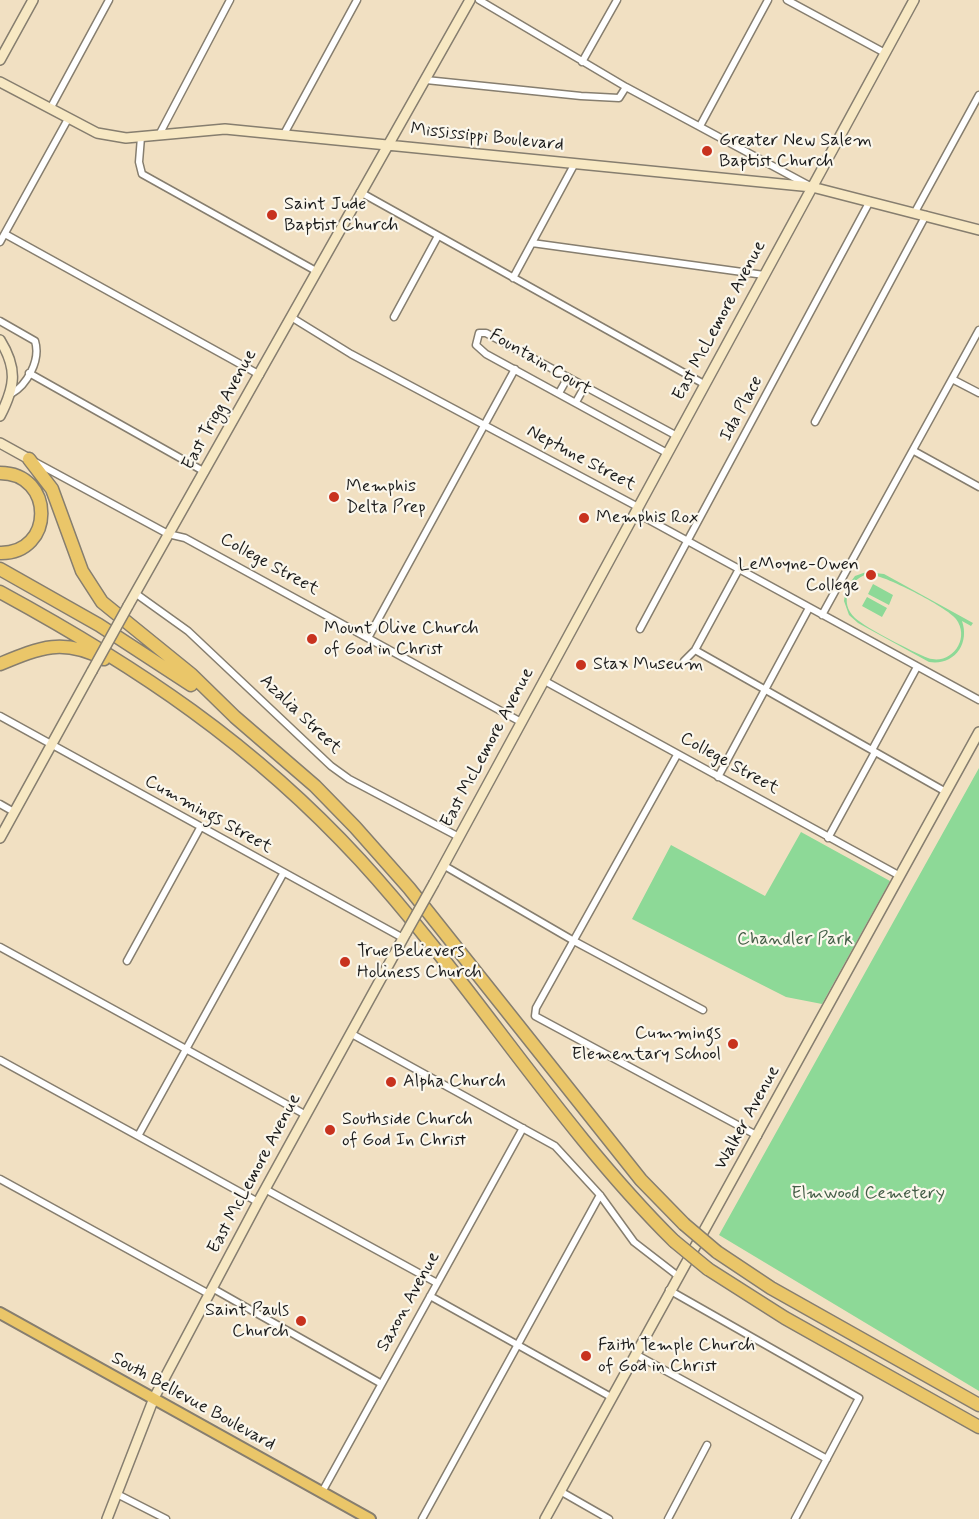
<!DOCTYPE html>
<style>
body{margin:0}
canvas{display:block;background:#f1e0c2}
</style>
<canvas width="979" height="1519"></canvas>
<script>
const context = document.querySelector('canvas').getContext('2d');
context.lineJoin = 'round';
function paint(path, color) {
  context.fillStyle = color;
  context.fill(path, 'evenodd');
}
function trace(path, color, width, dash) {
  context.strokeStyle = color;
  context.lineWidth = width;
  context.lineCap = dash ? 'butt' : 'round';
  context.setLineDash(dash || []);
  context.stroke(path);
}
function label(font, color, halo, rows, align = 'center') {
  context.font = font + ' Mynerve,sans-serif';
  context.lineWidth = 4.5;
  context.setLineDash([]);
  context.textBaseline = 'middle';
  context.strokeStyle = halo;
  context.fillStyle = color;
  for (const [text, x, y, turn = 0] of rows) {
    context.save();
    context.translate(x, y);
    context.rotate((+turn || 0) * Math.PI / 180);
    context.textAlign = isNaN(turn) ? turn : align;
    if (halo) context.strokeText(text, 0, 0);
    context.fillText(text, 0, 0);
    context.restore();
  }
}
const green = new Path2D(`
 M866,572l18,2 89,49 -2,3 -9,-5c8,23 -8,45 -33,41l-71,-39 -9,-8 -5,-14 2,-13 9,-12zM867,574c14,-1 80,33 89,45 15,20 -5,47 -28,39 -15,-6 -62,-30 -73,-40 -16,-15 -7,-37 12,-44z
 M873,584l20,11 -4,10 -21,-11z
 M867,597l20,11 -5,9 -20,-11z
 M979,768v623l-260,-156z
 M801,832l89,49 -68,123 -36,-7 -154,-78 39,-74 94,51z`);
const street = new Path2D(`
 M479,0l147,87 182,98
 M787,0l98,53
 M582,62l35,-62
 M426,80l155,16 38,2 7,-11
 M50,109l59,-109
 M700,126l68,-126
 M284,134l73,-134
 M159,135l71,-135
 M141,137l-2,25 3,12 174,97
 M360,192l344,192
 M915,212l64,-117
 M5,234l255,141
 M0,242l68,-123
 M532,243l232,32
 M513,278l61,-113
 M291,317l60,37 287,153 2,8 339,185
 M394,317l44,-81
 M0,321l35,20c6,19 -8,44 -24,53
 M29,373l176,99
 M952,379l27,14
 M559,393l9,-16
 M576,402l9,-16
 M815,422l111,-207
 M914,451l65,36
 M667,453l-181,-99 -10,-9 3,-12h7l191,103
 M35,462l133,72 17,4 336,184
 M135,593l53,38 143,135 18,13 110,58
 M822,615l157,-285
 M640,629l230,-428
 M368,638l147,-269
 M695,650l251,142
 M684,661l11,-11 44,-81
 M543,680l357,196
 M0,716l403,222
 M872,750l45,-83
 M677,755l-141,253 -1,8 223,120
 M718,777l91,-169
 M0,804l14,8
 M828,838l47,-86
 M443,865l131,76 129,69
 M0,947l306,168
 M127,961l73,-133
 M350,1033l205,113 45,49 34,47 44,34
 M0,1060l258,142
 M138,1136l145,-262
 M0,1179l209,115
 M265,1189l172,94
 M212,1288l168,95
 M669,1290l190,108 -64,121
 M430,1296l181,101
 M635,1354l192,105
 M560,1491l49,28
 M322,1492l201,-364
 M117,1494l49,25
 M422,1519l178,-324
 M668,1519l39,-74`);
const secondary = new Path2D(`
 M0,60l33,-60
 M0,82l97,51 29,5 99,-9 587,58 167,43
 M0,340c18,29 15,47 0,76
 M0,443l29,16
 M128,606l342,-606
 M0,838l92,-167
 M434,883l480,-883
 M107,1519l47,-121 104,-196 148,-269
 M545,1519l434,-787`);
const primary = new Path2D(`
 M0,1313l370,206`);
const highway = new Path2D(`
 M29,459l23,30 30,82 20,31 90,73 43,42 80,69 40,41 54,61 232,292 43,44
 M0,473c55,0 55,81 0,80
 M0,569l99,56 92,60
 M0,592c138,75 253,152 360,268 111,121 197,265 314,381
 M0,664c41,-17 63,-26 104,-5
 M717,1252l54,36 208,117
 M708,1269l77,49 194,109`);
const secondaryBridge = new Path2D(`
 M92,671l36,-65
 M406,933l28,-50`);
const highwayBridge = new Path2D(`
 M684,1224l33,28
 M674,1241l34,28`);
const markers = [
 [707,151,6,"#c8321e"],
 [272,215,6,"#c8321e"],
 [334,497,6,"#c8321e"],
 [584,518,6,"#c8321e"],
 [871,575,6,"#c8321e"],
 [312,639,6,"#c8321e"],
 [581,665,6,"#c8321e"],
 [345,962,6,"#c8321e"],
 [733,1044,6,"#c8321e"],
 [391,1082,6,"#c8321e"],
 [330,1130,6,"#c8321e"],
 [301,1321,6,"#c8321e"],
 [586,1356,6,"#c8321e"]
];
const streetNames = [
 ["Mississippi Boulevard",487,138,6],
 ["East McLemore Avenue",720,321,-62],
 ["Fountain Court",540,363,30],
 ["Ida Place",742,409,-62],
 ["East Trigg Avenue",220,410,-61],
 ["Neptune Street",581,459,28],
 ["College Street",269,565,29],
 ["Azalia Street",300,715,44],
 ["East McLemore Avenue",488,748,-62],
 ["College Street",729,764,29],
 ["Cummings Street",208,815,29],
 ["Walker Avenue",748,1118,-61],
 ["East McLemore Avenue",255,1174,-62],
 ["Saxon Avenue",409,1302,-61],
 ["South Bellevue Boulevard",193,1402,29]
];
const poiNames = [
 ["Greater New Salem",719,141],
 ["Baptist Church",719,162],
 ["Saint Jude",284,205],
 ["Baptist Church",284,226],
 ["Memphis",346,487],
 ["Delta Prep",346,508],
 ["Memphis Rox",596,518],
 ["LeMoyne-Owen",859,565,"right"],
 ["College",859,586,"right"],
 ["Mount Olive Church",324,629],
 ["of God in Christ",324,650],
 ["Stax Museum",593,665],
 ["True Believers",357,952],
 ["Holiness Church",357,973],
 ["Cummings",721,1034,"right"],
 ["Elementary School",721,1055,"right"],
 ["Alpha Church",403,1082],
 ["Southside Church",342,1120],
 ["of God In Christ",342,1141],
 ["Saint Pauls",289,1311,"right"],
 ["Church",289,1332,"right"],
 ["Faith Temple Church",598,1346],
 ["of God in Christ",598,1367]
];
const parkNames = [
 ["Chandler Park",795,940],
 ["Elmwood Cemetery",868,1194]
];
paint(green, '#8dd997');
trace(street, '#867e6f', 9);
trace(secondary, '#867e6f', 12);
trace(primary, '#867e6f', 14);
trace(highway, '#867e6f', 15);
trace(street, '#fff', 6);
trace(secondary, '#f7e8c3', 9);
trace(primary, '#eac669', 10);
trace(highway, '#eac669', 12);
trace(secondaryBridge, '#867e6f', 12, []);
trace(highwayBridge, '#867e6f', 15, []);
trace(secondaryBridge, '#f7e8c3', 9);
trace(highwayBridge, '#eac669', 12);
for (const [x, y, r, color] of markers) {
  const dot = new Path2D();
  dot.arc(x, y, r, 0, 2 * Math.PI);
  context.fillStyle = color;
  context.fill(dot);
  trace(dot, '#fbf7ec', 2);
}
label('18px', '#1c1c1c', '#fbf7ec', streetNames);
label('18px', '#1c1c1c', '#fbf7ec', poiNames, 'left');
label('18px', '#445e47', '#fbf7ec', parkNames);
</script>
